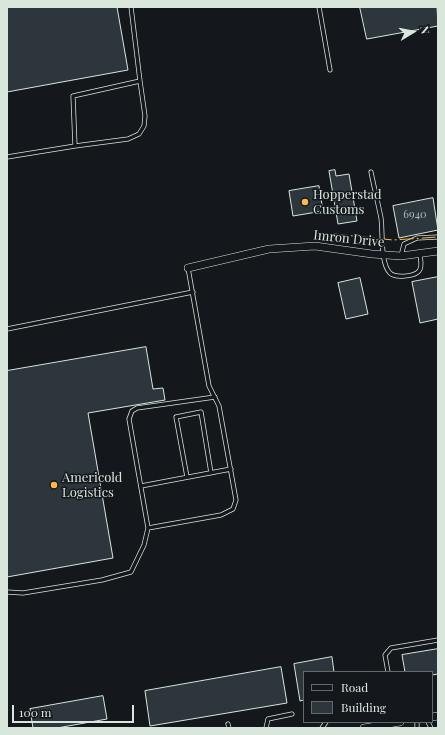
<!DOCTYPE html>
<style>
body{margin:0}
#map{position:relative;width:445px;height:735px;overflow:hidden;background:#14181c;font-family:"Playfair Display",serif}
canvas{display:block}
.frame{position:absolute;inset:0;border:8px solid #d8e6dc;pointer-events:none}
.legend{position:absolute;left:303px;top:671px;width:130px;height:52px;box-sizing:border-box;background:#14181c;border:1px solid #626a69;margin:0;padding:5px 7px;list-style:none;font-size:12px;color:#d8e6dc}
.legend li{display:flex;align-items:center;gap:8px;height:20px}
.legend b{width:20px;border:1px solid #626a69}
.north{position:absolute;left:393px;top:12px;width:40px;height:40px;-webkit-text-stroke:3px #14181c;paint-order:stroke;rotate:80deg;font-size:11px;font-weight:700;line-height:16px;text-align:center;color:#d8e6dc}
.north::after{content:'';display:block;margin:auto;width:14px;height:18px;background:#d8e6dc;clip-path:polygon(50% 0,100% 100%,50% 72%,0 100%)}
.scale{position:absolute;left:12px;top:705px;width:122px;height:18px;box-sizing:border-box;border:2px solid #d8e6dc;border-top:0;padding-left:5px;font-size:12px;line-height:14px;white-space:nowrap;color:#d8e6dc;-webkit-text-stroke:3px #14181c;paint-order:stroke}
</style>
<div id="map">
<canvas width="445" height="735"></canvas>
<div class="frame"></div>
<ul class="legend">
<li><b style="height:5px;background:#14181c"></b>Road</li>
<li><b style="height:11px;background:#2c363c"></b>Building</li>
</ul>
<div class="north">N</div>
<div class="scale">100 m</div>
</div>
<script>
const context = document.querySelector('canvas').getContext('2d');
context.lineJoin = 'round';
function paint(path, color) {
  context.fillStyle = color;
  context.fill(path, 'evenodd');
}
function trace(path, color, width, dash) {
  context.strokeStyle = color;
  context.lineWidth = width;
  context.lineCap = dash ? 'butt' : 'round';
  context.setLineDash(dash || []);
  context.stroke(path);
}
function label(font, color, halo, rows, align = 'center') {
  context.font = font + ' "Playfair Display",serif';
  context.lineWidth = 3;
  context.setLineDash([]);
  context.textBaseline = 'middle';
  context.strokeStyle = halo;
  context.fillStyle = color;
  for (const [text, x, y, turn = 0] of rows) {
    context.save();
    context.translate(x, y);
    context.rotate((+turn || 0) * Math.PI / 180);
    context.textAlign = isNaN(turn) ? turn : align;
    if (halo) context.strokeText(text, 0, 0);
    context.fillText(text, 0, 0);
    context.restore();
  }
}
const building = new Path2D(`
 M7,7h110l11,63 -121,22z
 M360,7h77l1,19 -71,13z
 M335,170l1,6 13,-2 8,47 -19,3 -9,-53z
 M319,186l4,25 -30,5 -4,-25z
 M433,198l5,32 -39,8 -6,-32z
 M438,277v42l-18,4 -8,-41z
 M360,278l8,36 -22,5 -8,-36z
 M146,347l7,42 10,-1 2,12 -77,13 25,145 -106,19v-206z
 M438,649v25l-6,1v-3h-27l-3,-17z
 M332,657l2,15h-30v28l-4,1 -6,-37z
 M281,667l6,36 -137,23 -5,-35z
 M103,696l4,23 -50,9h-24l-3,-19z`);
const service = new Path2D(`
 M319,7l11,63
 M75,146l53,-7 11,-5 5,-8 1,-10 -5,-35
 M7,157l68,-11 -2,-50 67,-15 -9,-74
 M371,172c3,15 7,31 10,46 2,14 -1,45 9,55 5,5 24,4 29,-2 4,-5 1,-12 1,-18
 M401,256l3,-12 13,-6 21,-1
 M188,268l21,118 10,20 17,94 -3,9 -12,6 -73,13 -19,-109 3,-8 5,-3 78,-11
 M7,329l186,-37
 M187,477l-11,-60 25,-5 10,61
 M141,486l90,-17
 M7,592l16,1 79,-13 29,-8 13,-27 4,-17
 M388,672l-3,-17 6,-7 47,-8
 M428,722l3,6
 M228,724l1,4
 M266,728l2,-9 24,-5
 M322,728l4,-6
 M417,728v-6`);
const minor = new Path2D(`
 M188,268l81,-19 46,-3 57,8 29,2 37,-5
 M432,717l6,-1
 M364,728l36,-6`);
const power = new Path2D(`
 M334,234l59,6 45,-3`);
const markers = [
 [305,202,4,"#ffb74d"],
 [54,485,4,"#ffb74d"]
];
const numberNames = [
 ["6940",415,215]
];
const poiNames = [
 ["Hopperstad",313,195],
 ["Customs",313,210],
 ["Americold",62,478],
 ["Logistics",62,493]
];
const streetNames = [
 ["Imron Drive",349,239,6]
];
paint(building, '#2c363c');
trace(building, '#d8e6dc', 1);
trace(service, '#d8e6dc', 5);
trace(minor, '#d8e6dc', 8);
trace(service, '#14181c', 3.5);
trace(minor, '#14181c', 7);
trace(power, '#ffb74d', 1, [14, 3, 2, 3]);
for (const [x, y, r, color] of markers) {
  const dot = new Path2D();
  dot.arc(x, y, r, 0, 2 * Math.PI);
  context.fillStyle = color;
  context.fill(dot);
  trace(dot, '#14181c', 1.5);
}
label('11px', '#adbab4', null, numberNames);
label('13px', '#d8e6dc', '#14181c', poiNames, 'left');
label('13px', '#d8e6dc', '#14181c', streetNames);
</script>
